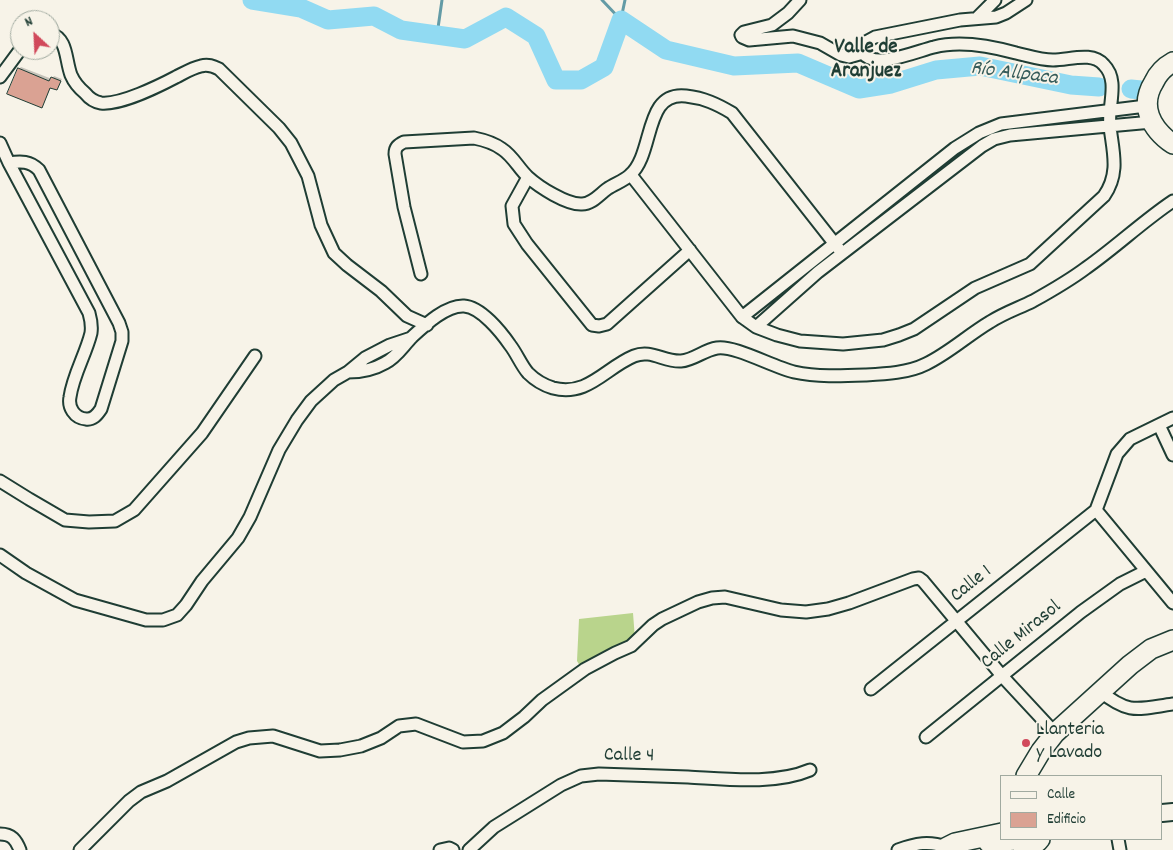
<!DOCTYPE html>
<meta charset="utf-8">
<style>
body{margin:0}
#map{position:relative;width:1173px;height:850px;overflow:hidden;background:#f7f3e8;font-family:Dekko,sans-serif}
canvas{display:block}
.legend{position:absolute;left:1000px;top:775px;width:162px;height:65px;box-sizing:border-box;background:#f7f3e8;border:1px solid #a1aaa0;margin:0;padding:6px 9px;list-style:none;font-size:15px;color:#1f3d34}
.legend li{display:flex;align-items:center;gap:10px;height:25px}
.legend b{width:25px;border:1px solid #a1aaa0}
.north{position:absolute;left:10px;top:10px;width:50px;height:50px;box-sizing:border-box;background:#f7f3e8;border:1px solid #a1aaa0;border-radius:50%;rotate:335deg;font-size:14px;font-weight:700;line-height:20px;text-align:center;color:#1f3d34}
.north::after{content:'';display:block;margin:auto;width:18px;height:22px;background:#d1495b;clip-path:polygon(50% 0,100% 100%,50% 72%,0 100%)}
</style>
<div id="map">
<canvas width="1173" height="850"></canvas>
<ul class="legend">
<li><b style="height:6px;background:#f7f3e8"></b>Calle</li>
<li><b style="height:14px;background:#daa293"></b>Edificio</li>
</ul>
<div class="north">N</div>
</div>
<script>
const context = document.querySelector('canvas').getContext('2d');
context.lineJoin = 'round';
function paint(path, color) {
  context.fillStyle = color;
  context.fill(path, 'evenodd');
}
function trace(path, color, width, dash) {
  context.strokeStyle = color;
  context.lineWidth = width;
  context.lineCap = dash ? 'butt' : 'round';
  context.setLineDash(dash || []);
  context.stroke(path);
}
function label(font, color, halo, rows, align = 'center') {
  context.font = font + ' Dekko,sans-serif';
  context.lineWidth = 4;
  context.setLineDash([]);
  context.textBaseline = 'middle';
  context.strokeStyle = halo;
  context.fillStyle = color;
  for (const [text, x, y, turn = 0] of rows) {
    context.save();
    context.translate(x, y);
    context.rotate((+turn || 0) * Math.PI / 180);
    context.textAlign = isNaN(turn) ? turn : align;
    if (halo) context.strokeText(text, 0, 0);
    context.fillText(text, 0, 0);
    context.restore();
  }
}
const green = new Path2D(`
 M633,613l2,26 -32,14 -23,13 -3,-5 2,-42z`);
const shadow = new Path2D(`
 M21,67l31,12 2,-3 8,3 -5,10 -6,-2 -9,20 -23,-38z`);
const stream = new Path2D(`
 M602,0l19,20
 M621,19l4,-19
 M437,35l5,-35`);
const river = new Path2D(`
 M252,0l49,8 27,12 46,-4 27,14 64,9 41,-22 30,19 20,44h25l23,-13 17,-47 45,30 68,16 64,-3 61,26 32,-5 45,-14 44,-4 91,19 28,2
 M1131,89l10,1`);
const building = new Path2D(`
 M18,68l31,13 2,-4 10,4 -4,9 -7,-2 -8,20 -35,-14z`);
const minor = new Path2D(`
 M800,0l-12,13 -16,12 -28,7 -3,3 1,2 7,3 44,-4 27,7 21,12 8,2 14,-4
 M978,17l17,-17
 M50,33c18,6 15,26 21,42 3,7 8,13 14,18 4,5 10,9 16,10 19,2 58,-17 75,-26 8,-4 16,-9 25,-11 7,-2 12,0 18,3l60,59 12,15 17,33 13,49 13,28 13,12 34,26 26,25 20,9
 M0,77l20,-27
 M0,143l9,20 80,150c2,7 3,13 2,20 -5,21 -18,42 -21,64 -2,10 4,21 16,22 7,1 11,-4 15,-10l21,-68v-9l-3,-9 -80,-153c-9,-9 -18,-9 -30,-7
 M631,175l111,142 14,10 21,8 23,6 43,3 40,-4 16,-5 15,-6 61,-41 55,-24 74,-68c16,-23 9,-44 6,-69 -3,-20 10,-46 -6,-62 -12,-14 -34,-5 -51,-5 -12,0 -24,-4 -37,-7 -25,-7 -56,-13 -82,-6 -17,4 -60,23 -71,6l1,-10 11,-6 85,-17 36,-3 10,-4 20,-13
 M528,177l-16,29 2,18 13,20 65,81 7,1 8,-2 83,-74
 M421,274l-17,-67 -9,-53c0,-7 3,-9 9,-12l70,-4c10,2 20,5 28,11 11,7 17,20 26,28 11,10 39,28 54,27 10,0 17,-9 25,-15 7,-5 17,-8 23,-14 25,-22 13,-84 56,-79 18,2 31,8 46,17l110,140
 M742,317l213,-169 24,-15 22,-9 145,-18
 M756,327l62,-55 164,-126 12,-7 16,-4 142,-13
 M348,372c13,0 25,-2 37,-9 12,-6 18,-17 27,-26 13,-12 34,-32 52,-31 17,1 37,26 46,39 7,9 11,20 18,28 7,7 15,12 25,15 35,9 52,-20 81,-32 17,-7 30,6 47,5 13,-1 23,-11 36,-13 17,-3 56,19 77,24 23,5 47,4 71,3 20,-1 43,-2 61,-11 23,-11 42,-29 64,-42 14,-9 29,-14 43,-21 18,-10 37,-21 53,-33 30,-21 57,-47 87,-67
 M1159,425l14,30
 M0,481l29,18 36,21 24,2 26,-1 19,-11 68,-77 53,-77
 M1096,510l21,-56 13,-15 43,-21
 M1096,510l77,93
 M0,555l26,18 49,27 71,20h17l14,-5 9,-10 16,-24 36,-43 12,-21 29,-67 18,-30 14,-19 23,-21 14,-8 17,-14 25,-13 21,-7
 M871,689l225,-179
 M1100,691c29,24 38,18 73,13
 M926,737l155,-125 39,-28 26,-13
 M0,834c12,0 16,6 20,16
 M1118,839l2,11
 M80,850l49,-49 12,-9 26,-11 69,-39 13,-4 24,-2 47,15 20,-1 21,-4 20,-8 18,-12 17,-2 47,18 20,-1 20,-8 21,-16 18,-17 43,-31 30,-16 16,-7 22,-21 9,-6 36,-17 14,-4 13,-1 56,13 25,2 22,-3 21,-6 64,-24 6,-1 4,3 80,96 52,56
 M440,850l9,-2 4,2
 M469,850l25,-23 67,-42 20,-9 18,-2c30,1 59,2 89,3 38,2 87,8 122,-7
 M898,850c18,-7 31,-9 49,-3`);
const secondary = new Path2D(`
 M1162,813l11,-1`);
const primary = new Path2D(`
 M1173,62c-9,5 -15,11 -19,20 -15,24 -3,47 19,62
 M1026,776l15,-25 14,-18 75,-68 21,-16 22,-9
 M1017,839c6,9 17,8 23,0
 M988,842l29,-2
 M945,850l2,-3 8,-4 47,-10`);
const markers = [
 [1026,743,5,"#d1495b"]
];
const streetNames = [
 ["Calle 1",972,585,-39],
 ["Calle Mirasol",1022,636,-39],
 ["Calle 4",629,757,1]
];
const poiNames = [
 ["Llanteria",1036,731],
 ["y Lavado",1036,754]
];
const neighbourhoodNames = [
 ["Valle de",866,49],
 ["Aranjuez",866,73]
];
const waterNames = [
 ["Río Allpaca",1014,75,7]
];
paint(green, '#b9d48c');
paint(shadow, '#0003');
trace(stream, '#639ba6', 3);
trace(river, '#91daf2', 19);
paint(building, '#daa293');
trace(building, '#1f3d34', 1);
trace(minor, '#1f3d34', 15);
trace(secondary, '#1f3d34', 20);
trace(primary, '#1f3d34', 22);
trace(minor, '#f7f3e8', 11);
trace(secondary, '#f7f3e8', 16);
trace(primary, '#f7f3e8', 19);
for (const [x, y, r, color] of markers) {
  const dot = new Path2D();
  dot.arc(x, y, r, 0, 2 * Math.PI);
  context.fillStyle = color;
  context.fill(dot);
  trace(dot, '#f7f3e8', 2);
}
label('20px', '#1f3d34', '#f7f3e8', streetNames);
label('20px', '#1f3d34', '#f7f3e8', poiNames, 'left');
label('bold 21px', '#1f3d34', '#f7f3e8', neighbourhoodNames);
label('italic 21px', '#365c5a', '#f7f3e8', waterNames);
</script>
